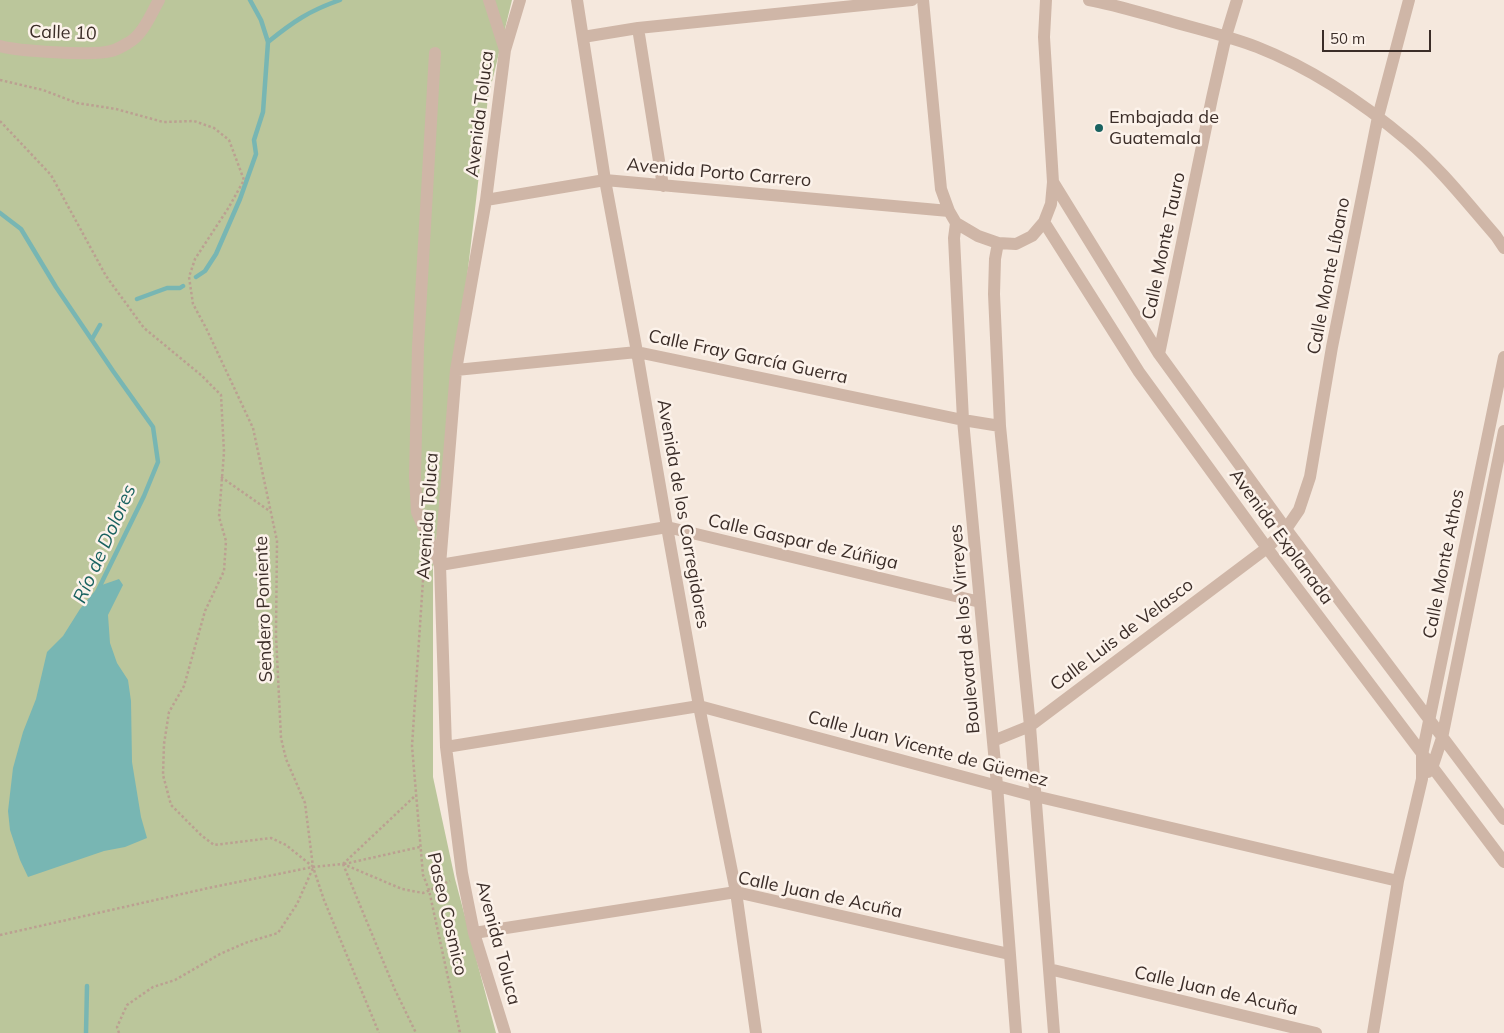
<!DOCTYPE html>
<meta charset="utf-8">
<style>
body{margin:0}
#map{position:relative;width:1504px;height:1033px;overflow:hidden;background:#f5e8dd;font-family:Mulish,sans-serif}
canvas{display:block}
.scale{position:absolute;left:1322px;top:30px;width:109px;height:22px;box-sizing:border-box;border:2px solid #3b2d28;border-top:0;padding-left:6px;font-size:15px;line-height:18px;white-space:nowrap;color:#3b2d28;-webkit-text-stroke:4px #fcf2ea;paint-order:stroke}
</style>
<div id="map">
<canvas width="1504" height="1033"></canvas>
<div class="scale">50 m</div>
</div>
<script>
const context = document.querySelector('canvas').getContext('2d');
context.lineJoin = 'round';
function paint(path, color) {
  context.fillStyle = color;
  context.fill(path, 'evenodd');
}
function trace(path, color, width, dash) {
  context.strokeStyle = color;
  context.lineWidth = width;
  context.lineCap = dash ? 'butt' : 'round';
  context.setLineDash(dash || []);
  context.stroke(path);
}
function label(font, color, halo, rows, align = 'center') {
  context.font = font + ' Mulish,sans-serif';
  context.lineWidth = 5;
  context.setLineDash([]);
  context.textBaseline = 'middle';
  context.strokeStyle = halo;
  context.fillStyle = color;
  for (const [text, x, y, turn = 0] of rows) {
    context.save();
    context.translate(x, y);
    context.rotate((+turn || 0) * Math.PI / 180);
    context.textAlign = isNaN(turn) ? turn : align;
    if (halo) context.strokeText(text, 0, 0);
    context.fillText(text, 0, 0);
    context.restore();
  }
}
const green = new Path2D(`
 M0,0h512l-24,98 -55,470v209l22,102 41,154h-496z`);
const water = new Path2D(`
 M119,579l4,6 -15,30 2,28 7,20 11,17 3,21 1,61 9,55 6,21 -22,9 -21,4 -76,26 -8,-17 -10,-30 -2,-19 5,-43 10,-36 13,-33 11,-47 16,-16 17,-27 19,-23z`);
const stream = new Path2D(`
 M268,42c26,-21 41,-31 72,-42
 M0,213l21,16 35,58 57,84 40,56 5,35 -14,34 -46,94
 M196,277l9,-6 11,-17 24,-55 16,-45 -2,-14 9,-28 5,-70 -7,-22 -11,-20
 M137,299l30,-11h13l3,-2
 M92,339l8,-14
 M86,1033l1,-47`);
const path = new Path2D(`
 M0,80l43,10 34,13 39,6 47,13 31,-1 20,7 15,12 15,40 -15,27 -34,52 -6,18 4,27 13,24 47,100 24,113 -1,94 5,103 5,21 19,44 8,64 11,33 55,133
 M0,121l51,54 55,101 38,52 57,47 20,20 3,57 -5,65 7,24 -2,30 -19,40 -21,75 -15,26 -5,32 -1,31 8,30 30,30 13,10 57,-7 15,7 26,21
 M221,477l50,35
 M424,565l-12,181 11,129 6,15 31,143
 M343,864l52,126 21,43
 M343,864l73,-69
 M344,864l76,-17
 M0,935l213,-48 100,-20 30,-3 59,25 21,4 27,-12
 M119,1033l-2,-6 10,-22 26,-18 22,-7 45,-26 25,-11 33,-10 19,-29 16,-36`);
const minor = new Path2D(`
 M489,0l16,50
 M577,0l28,180 32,172 30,175 32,179 37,186 20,141
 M923,0l18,189 8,22 7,12 22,13 20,7 18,1 16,-8 12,-14 7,-18 2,-22 -9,-145 2,-37
 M1089,0c27,5 52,13 78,20 30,9 61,16 90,27 56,22 106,56 151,94 33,28 60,63 88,95l8,12
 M638,28l25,158
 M583,37l55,-9 274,-28
 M0,46c16,5 95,10 111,5 5,-1 12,-5 17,-8 15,-8 23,-29 31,-43
 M435,53l-17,294 -3,129 2,36 23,53 227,-38 313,75
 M1053,182l106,172 127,175 218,290
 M486,200l119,-20 344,31
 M1044,222l95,150 128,176 237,314
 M956,223l-2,15 9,182 34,365 19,248
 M998,243l-3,16 -1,35 6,132 30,300 24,307
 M1159,354l53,-256 14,-62 11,-36
 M456,370l181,-18 326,68 37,6
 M993,741l37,-15 237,-178 19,-19 13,-19 11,-33 22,-130 46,-230 31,-117
 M446,747l253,-41 336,90 363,85
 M1428,772l4,-4 10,-30 62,-307
 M474,933l262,-41 273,62
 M1049,969l267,64
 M505,1033l-31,-100 -12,-60 -16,-126 -6,-182 16,-195 30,-170 19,-150 15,-50
 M1373,1033l25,-152 24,-102v-24l82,-398`);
const markers = [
 [1099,128,5,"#196260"]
];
const streetNames = [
 ["Calle 10",63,33,2],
 ["Avenida Toluca",480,114,-83],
 ["Avenida Porto Carrero",719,173,5],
 ["Calle Monte Tauro",1164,246,-78],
 ["Calle Monte Líbano",1329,276,-79],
 ["Calle Fray García Guerra",748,357,12],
 ["Avenida de los Corregidores",683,514,80],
 ["Avenida Toluca",428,516,-86],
 ["Avenida Explanada",1281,537,54],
 ["Calle Gaspar de Zúñiga",803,542,13],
 ["Calle Monte Athos",1444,564,-79],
 ["Sendero Poniente",264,609,-92],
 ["Boulevard de los Virreyes",965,629,-95],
 ["Calle Luis de Velasco",1122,635,-37],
 ["Calle Juan Vicente de Güemez",928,749,15],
 ["Calle Juan de Acuña",820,895,12],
 ["Paseo Cosmico",447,914,77],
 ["Avenida Toluca",498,943,75],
 ["Calle Juan de Acuña",1216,991,13]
];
const poiNames = [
 ["Embajada de",1109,118],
 ["Guatemala",1109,139]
];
const waterNames = [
 ["Río de Dolores",105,544,-66]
];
paint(green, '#bbc69b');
paint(water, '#78b6b3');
trace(stream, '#78b6b3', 4.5);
trace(path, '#bba091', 2.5, [2.5, 2.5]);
trace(minor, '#cfb6a7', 12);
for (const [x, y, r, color] of markers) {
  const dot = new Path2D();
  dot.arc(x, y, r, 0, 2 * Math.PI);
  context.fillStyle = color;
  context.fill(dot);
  trace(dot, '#fcf2ea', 2);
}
label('18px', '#3b2d28', '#fcf2ea', streetNames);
label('18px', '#3b2d28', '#fcf2ea', poiNames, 'left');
label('italic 19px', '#196260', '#fcf2ea', waterNames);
</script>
